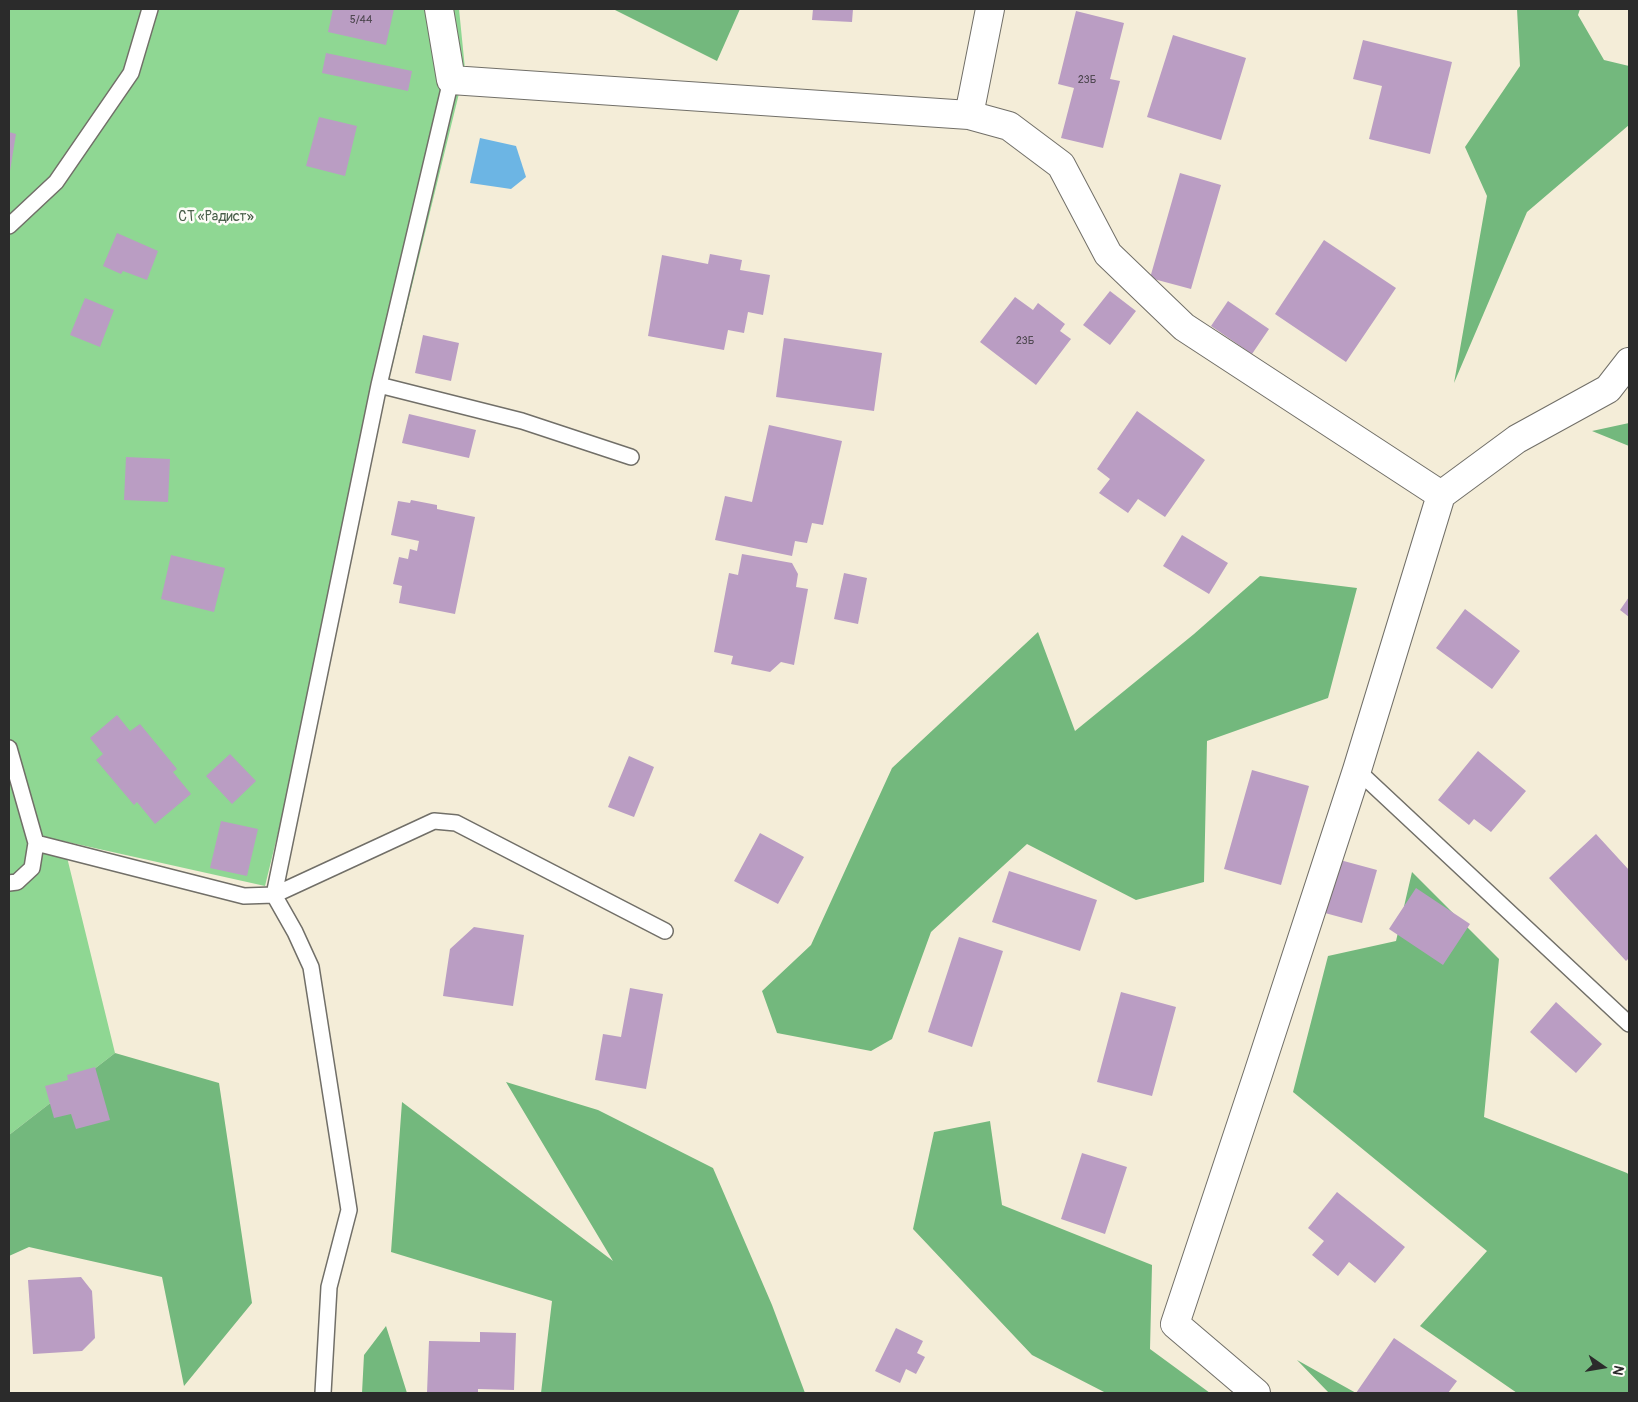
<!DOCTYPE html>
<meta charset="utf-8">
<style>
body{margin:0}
#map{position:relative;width:1638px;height:1402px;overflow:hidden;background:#f4edd8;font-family:Pangolin,sans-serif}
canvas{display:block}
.frame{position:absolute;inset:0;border:10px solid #2b2b2b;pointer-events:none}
.north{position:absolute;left:1578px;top:1342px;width:50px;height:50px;-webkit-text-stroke:4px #fdfcf7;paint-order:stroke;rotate:103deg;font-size:14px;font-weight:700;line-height:20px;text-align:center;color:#2b2b2b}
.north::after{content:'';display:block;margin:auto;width:18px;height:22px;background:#2b2b2b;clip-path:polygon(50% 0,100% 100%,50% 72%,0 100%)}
</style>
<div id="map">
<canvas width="1638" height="1402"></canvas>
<div class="frame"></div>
<div class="north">N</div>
</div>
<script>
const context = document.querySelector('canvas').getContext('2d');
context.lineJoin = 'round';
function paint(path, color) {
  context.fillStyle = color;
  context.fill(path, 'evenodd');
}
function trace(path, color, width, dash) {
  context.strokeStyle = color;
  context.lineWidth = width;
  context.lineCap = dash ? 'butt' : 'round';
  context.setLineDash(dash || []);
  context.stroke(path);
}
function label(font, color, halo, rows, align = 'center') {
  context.font = font + ' Pangolin,sans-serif';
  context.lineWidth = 5;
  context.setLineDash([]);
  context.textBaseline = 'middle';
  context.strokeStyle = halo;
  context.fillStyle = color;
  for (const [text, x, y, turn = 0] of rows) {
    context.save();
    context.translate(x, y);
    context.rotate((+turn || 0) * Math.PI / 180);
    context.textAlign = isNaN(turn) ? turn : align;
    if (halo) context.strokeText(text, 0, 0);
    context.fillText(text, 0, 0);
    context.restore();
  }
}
const green = new Path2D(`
 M9,9h450l6,60 -200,817 -202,-45 52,212 -106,82z`);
const forest = new Path2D(`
 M613,9h127l-23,52z
 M1517,9h63l-2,6 26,45 25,6v59l-102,87 -73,171 33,-187 -22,-49 55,-81z
 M1629,423v23l-37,-15z
 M1260,576l97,12 -29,110 -121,43 -3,141 -68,18 -109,-56 -96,88 -39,107 -21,12 -94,-18 -15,-42 49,-46 81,-177 146,-136 37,99 119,-97z
 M1412,872l87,87 -15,158 143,56 2,2v218h-112l-97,-67 67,-75 -194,-159 35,-136 68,-15z
 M115,1053l104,30 33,220 -68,83 -22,-109 -133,-30 -20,9v-121z
 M506,1082l92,28 115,58 59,137 33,88h-264l11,-92 -161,-49 11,-150 211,159z
 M990,1121l12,84 150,60 -2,84 60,44h-104l-74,-38 -119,-126 21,-97z
 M386,1326l21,67h-45l2,-38z
 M1297,1360l59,33h1h-28z`);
const water = new Path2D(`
 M480,138l36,8 10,31 -15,12 -41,-6z`);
const building = new Path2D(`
 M333,9h61l-8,36 -58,-13z
 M813,9h40l-1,13 -40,-2z
 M1076,11l48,12 -14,56 10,2 -17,67 -42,-10 13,-50 -16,-4z
 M1173,35l73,23 -25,82 -74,-23z
 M1363,40l89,22 -22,92 -61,-15 13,-53 -29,-7z
 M326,53l86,18 -4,20 -86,-18z
 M319,117l38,9 -12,50 -39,-10z
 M9,132l7,2 -6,37h-1z
 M1180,173l41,12 -30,104 -41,-11z
 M117,233l41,18 -11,29 -24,-9 -2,3 -18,-8z
 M1324,240l72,48 -50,74 -71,-48z
 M710,254l32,6 -2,10 30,5 -7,40 -15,-3 -4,21 -16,-3 -4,20 -76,-14 14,-81 46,9z
 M1110,291l26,20 -26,34 -27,-20z
 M1015,297l18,13 5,-7 27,21 -5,7 11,8 -35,46 -56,-43z
 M85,298l29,12 -14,37 -30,-12z
 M1228,301l41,28 -17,25 -41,-28z
 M423,335l36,8 -8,38 -36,-8z
 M784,338l98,15 -8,58 -98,-14z
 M1137,411l68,49 -40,57 -27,-18 -10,14 -29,-20 11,-14 -13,-10z
 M409,414l67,16 -7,28 -67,-15z
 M769,425l73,16 -19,84 -11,-2 -5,20 -12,-2 -3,15 -77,-16 10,-44 27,6z
 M126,457l44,2 -2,43 -44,-2z
 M411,500l26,5v4l38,8 -20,97 -56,-11 3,-17 -9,-2 6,-27 9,2 2,-10 7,2 2,-10 -28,-6 7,-34 12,2z
 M1182,535l46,28 -19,31 -46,-28z
 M742,554l50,9 6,11 -2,13 12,2 -14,76 -13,-3 -11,10 -39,-8 2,-8 -19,-4 15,-79 9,2z
 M171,555l54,13 -11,44 -53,-13z
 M844,573l23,5 -9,46 -24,-5z
 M1629,597v20l-9,-7z
 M1465,609l55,42 -28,38 -56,-41z
 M117,715l13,16 10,-7 37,45 -4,3 18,22 -36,30 -18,-22 -3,3 -38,-45 7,-6 -13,-16z
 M1478,751l48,40 -35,41 -17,-13 -5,6 -31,-25z
 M230,754l26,27 -24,23 -26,-28z
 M629,756l25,11 -20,50 -26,-10z
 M1252,770l57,16 -28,99 -57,-16z
 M221,821l37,8 -11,47 -37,-8z
 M760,833l44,24 -26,47 -44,-23z
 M1596,834l33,36v88l-3,3 -77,-83z
 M1340,860l37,10 -15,53 -37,-10z
 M1009,871l88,29 -17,51 -88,-29z
 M1416,888l54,36 -27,41 -54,-36z
 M474,927l50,8 -11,71 -70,-10 7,-47z
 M959,937l44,14 -31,96 -44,-15z
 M630,988l33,6 -17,95 -51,-9 8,-46 18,3z
 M1121,992l55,15 -24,89 -55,-14z
 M1556,1002l46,42 -26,29 -46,-41z
 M95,1067l15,53 -34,9 -5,-15 -17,4 -9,-32 23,-6 -1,-5z
 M1082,1153l45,14 -22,67 -44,-15z
 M1337,1192l68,55 -30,36 -26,-21 -11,14 -26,-21 12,-14 -16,-13z
 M81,1277l11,14 3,47 -13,13 -49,3 -5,-74z
 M896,1328l27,13 -6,12 8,4 -9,17 -10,-5 -6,14 -25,-12z
 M480,1332l36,1 -2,57 -36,-1v4h-51l2,-52 51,1z
 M1394,1338l63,43 -9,12h-92z`);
const lane = new Path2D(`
 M451,80l-72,305 143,36 109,36
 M9,226l47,-44 75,-109 19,-64
 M9,748l27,95 208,53 30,-1 160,-74 22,2 209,108
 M1357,770l272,254
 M9,883l8,-1 15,-14 4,-25
 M323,1393l6,-106 20,-77 -38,-243 -16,-35 -21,-37 105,-510`);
const street = new Path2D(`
 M439,9l12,71 518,35 40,11 52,39 47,89 76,73 257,168
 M969,115l21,-106
 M1256,1393l-81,-69 83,-250 99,-304 84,-275 76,-56 91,-50 21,-27`);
const numberNames = [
 ["5/44",361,20],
 ["23Б",1087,80],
 ["23Б",1025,341]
];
const parkNames = [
 ["СТ «Радист»",216,217]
];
paint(green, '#8fd793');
paint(forest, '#73b87d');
paint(water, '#6cb5e4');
paint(building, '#ba9dc3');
trace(lane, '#716f68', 18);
trace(street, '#716f68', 30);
trace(lane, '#fff', 15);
trace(street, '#fff', 28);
label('11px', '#4f4851', null, numberNames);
label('14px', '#495f4a', '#fdfcf7', parkNames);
</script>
